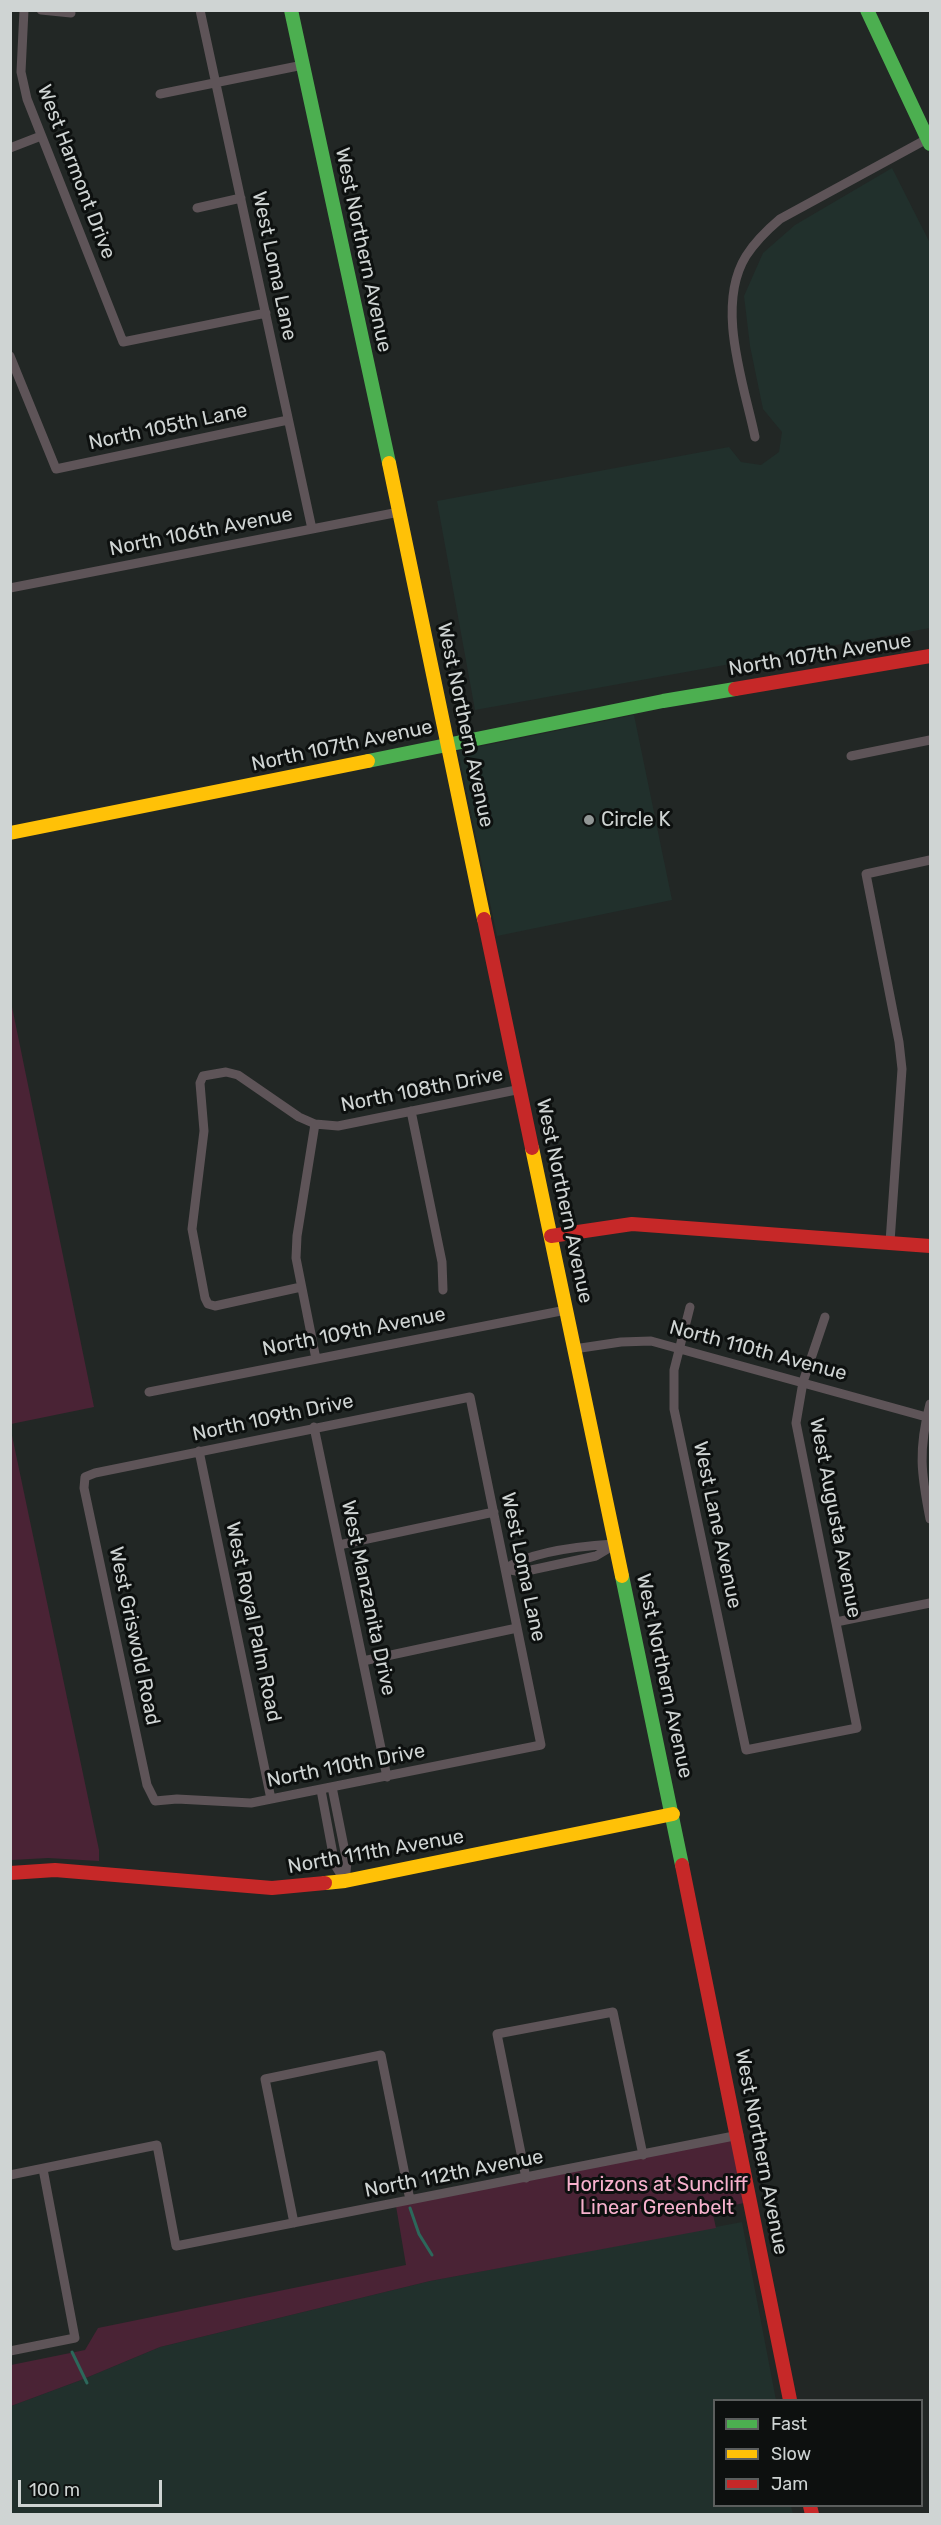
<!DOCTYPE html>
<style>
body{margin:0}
#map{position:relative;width:941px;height:2525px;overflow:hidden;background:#222725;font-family:Rubik,sans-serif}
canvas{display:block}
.frame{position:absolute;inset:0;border:12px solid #cfd4d3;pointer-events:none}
.legend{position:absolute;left:713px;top:2399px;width:210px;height:108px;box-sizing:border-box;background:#0d100f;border:2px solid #5b5e5d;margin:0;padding:8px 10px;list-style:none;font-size:18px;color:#cfd4d3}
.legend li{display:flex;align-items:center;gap:12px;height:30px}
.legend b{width:30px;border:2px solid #5b5e5d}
.scale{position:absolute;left:18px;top:2480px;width:144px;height:27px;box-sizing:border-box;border:3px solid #cfd4d3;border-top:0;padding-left:8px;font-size:18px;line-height:21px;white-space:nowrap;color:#cfd4d3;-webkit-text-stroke:4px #0d100f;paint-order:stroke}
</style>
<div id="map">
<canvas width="941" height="2525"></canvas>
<div class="frame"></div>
<ul class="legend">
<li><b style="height:8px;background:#4caf50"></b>Fast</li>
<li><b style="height:8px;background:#ffc107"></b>Slow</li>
<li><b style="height:8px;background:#c62828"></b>Jam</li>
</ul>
<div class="scale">100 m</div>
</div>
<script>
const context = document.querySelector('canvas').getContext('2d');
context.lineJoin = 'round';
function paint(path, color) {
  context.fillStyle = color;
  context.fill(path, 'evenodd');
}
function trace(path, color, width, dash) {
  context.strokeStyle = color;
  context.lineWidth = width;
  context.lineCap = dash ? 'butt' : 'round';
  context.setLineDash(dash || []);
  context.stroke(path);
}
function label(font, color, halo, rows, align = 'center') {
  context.font = font + ' Rubik,sans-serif';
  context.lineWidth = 6;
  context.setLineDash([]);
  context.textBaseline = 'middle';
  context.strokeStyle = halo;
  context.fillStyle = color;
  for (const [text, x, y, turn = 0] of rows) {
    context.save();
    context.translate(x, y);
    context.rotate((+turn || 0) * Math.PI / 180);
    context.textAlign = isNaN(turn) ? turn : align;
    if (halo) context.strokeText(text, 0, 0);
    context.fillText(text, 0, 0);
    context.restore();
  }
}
const built = new Path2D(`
 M892,168l38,75v385l-455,82 -38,-209 292,-54 12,15 20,3 18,-13 3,-20 -19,-23 -13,-63 -6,-50 19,-43 32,-28z
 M634,715l38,185 -175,36 -39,-185z
 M742,2222l34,178h-62v106h77l2,8h-782v-108l70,-26 79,-33 270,-66z`);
const green = new Path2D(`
 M11,1002l83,405 -83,17h-1z
 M10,1426l89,424v11l-51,-3 -37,2z
 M733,2140l11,63 -32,7 4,18 -286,53 -270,66 -79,33 -70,26v-41l74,-15 13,-22 308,-63 -10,-59z`);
const stream = new Path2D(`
 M410,2208l9,26 13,21
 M72,2352l15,31`);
const street = new Path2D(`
 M24,10l-3,62 6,27 96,243 143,-29
 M41,10l30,3
 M200,10l112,519
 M160,94l143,-29
 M10,148l31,-12
 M197,208l44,-10
 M10,356l46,113 232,-49
 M755,437c-11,-53 -40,-131 -9,-181 9,-14 21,-26 34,-37l147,-80
 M10,588l389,-76
 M851,756l79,-16
 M411,1111l31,151 1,28
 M315,1124l-18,112 -1,22 20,101
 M890,1242l12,-173 -3,-27 -33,-168 64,-14
 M301,1287l-86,19 -7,-2 -3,-6 -13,-69 12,-98 -4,-48 3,-7 23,-4 12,3 61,42 16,7 23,2 183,-37
 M690,1307l-16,63v39l72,341 111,-22 -61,-305 7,-41 22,-65
 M574,1349l47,-7 30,-1 279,77
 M149,1392l417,-82
 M470,1397l71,348 -290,58 -74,-4 -22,2 -8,-16 -63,-297 1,-11 10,-4z
 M930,1404c-12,46 -9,69 0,115
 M314,1427l73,350
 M199,1451l72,348
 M339,1545l155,-33
 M505,1569l17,3 74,-16 20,-12
 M505,1569c26,-18 77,-23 109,-25
 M836,1622l94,-19
 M363,1661l154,-33
 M332,1787l15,75 -2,19
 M321,1790l14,75 10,16
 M10,2175l147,-30 19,101 563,-111
 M526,2178l-29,-144 116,-22 30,143
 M294,2223l-29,-144 116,-24 29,145
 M10,2351l65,-13 -32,-169`);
const fast = new Path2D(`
 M291,10l98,453
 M867,10l63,134
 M368,761l295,-60 72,-12
 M622,1576l60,289`);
const slow = new Path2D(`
 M389,463l95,456
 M10,833l358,-72
 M532,1148l90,428
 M325,1883l20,-2 328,-67`);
const jam = new Path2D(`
 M735,689l195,-33
 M484,919l48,229
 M551,1236l81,-12 298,22
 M682,1865l108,535
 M10,1873l45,-3 217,18 53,-5
 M810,2506l2,8`);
const markers = [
 [589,820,6,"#929796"]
];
const streetNames = [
 ["West Harmont Drive",76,172,69],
 ["West Northern Avenue",363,250,78],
 ["West Loma Lane",274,266,78],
 ["North 105th Lane",168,427,-12],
 ["North 106th Avenue",201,532,-11],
 ["North 107th Avenue",820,655,-9],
 ["West Northern Avenue",465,725,78],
 ["North 107th Avenue",342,746,-12],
 ["North 108th Drive",422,1090,-11],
 ["West Northern Avenue",564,1201,78],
 ["North 109th Avenue",354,1332,-11],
 ["North 110th Avenue",758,1351,15],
 ["North 109th Drive",273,1418,-12],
 ["West Augusta Avenue",835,1518,79],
 ["West Lane Avenue",717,1525,78],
 ["West Loma Lane",523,1567,78],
 ["West Manzanita Drive",368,1598,78],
 ["West Royal Palm Road",253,1622,78],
 ["West Griswold Road",134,1636,78],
 ["West Northern Avenue",664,1676,78],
 ["North 110th Drive",346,1766,-11],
 ["North 111th Avenue",376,1852,-10],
 ["West Northern Avenue",761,2152,79],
 ["North 112th Avenue",454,2174,-11]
];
const poiNames = [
 ["Circle K",601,820]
];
const parkNames = [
 ["Horizons at Suncliff",657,2185],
 ["Linear Greenbelt",657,2208]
];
paint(built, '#21302c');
paint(green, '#4a2335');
trace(stream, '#2c685b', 3);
trace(street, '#5e5458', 9);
trace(fast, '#4caf50', 14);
trace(slow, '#ffc107', 14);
trace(jam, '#c62828', 14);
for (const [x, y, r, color] of markers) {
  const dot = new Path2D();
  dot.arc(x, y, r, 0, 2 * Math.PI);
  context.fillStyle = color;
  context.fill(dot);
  trace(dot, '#0d100f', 2);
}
label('20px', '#cfd4d3', '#0d100f', streetNames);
label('20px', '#cfd4d3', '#0d100f', poiNames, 'left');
label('20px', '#f7b1cd', '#0d100f', parkNames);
</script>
